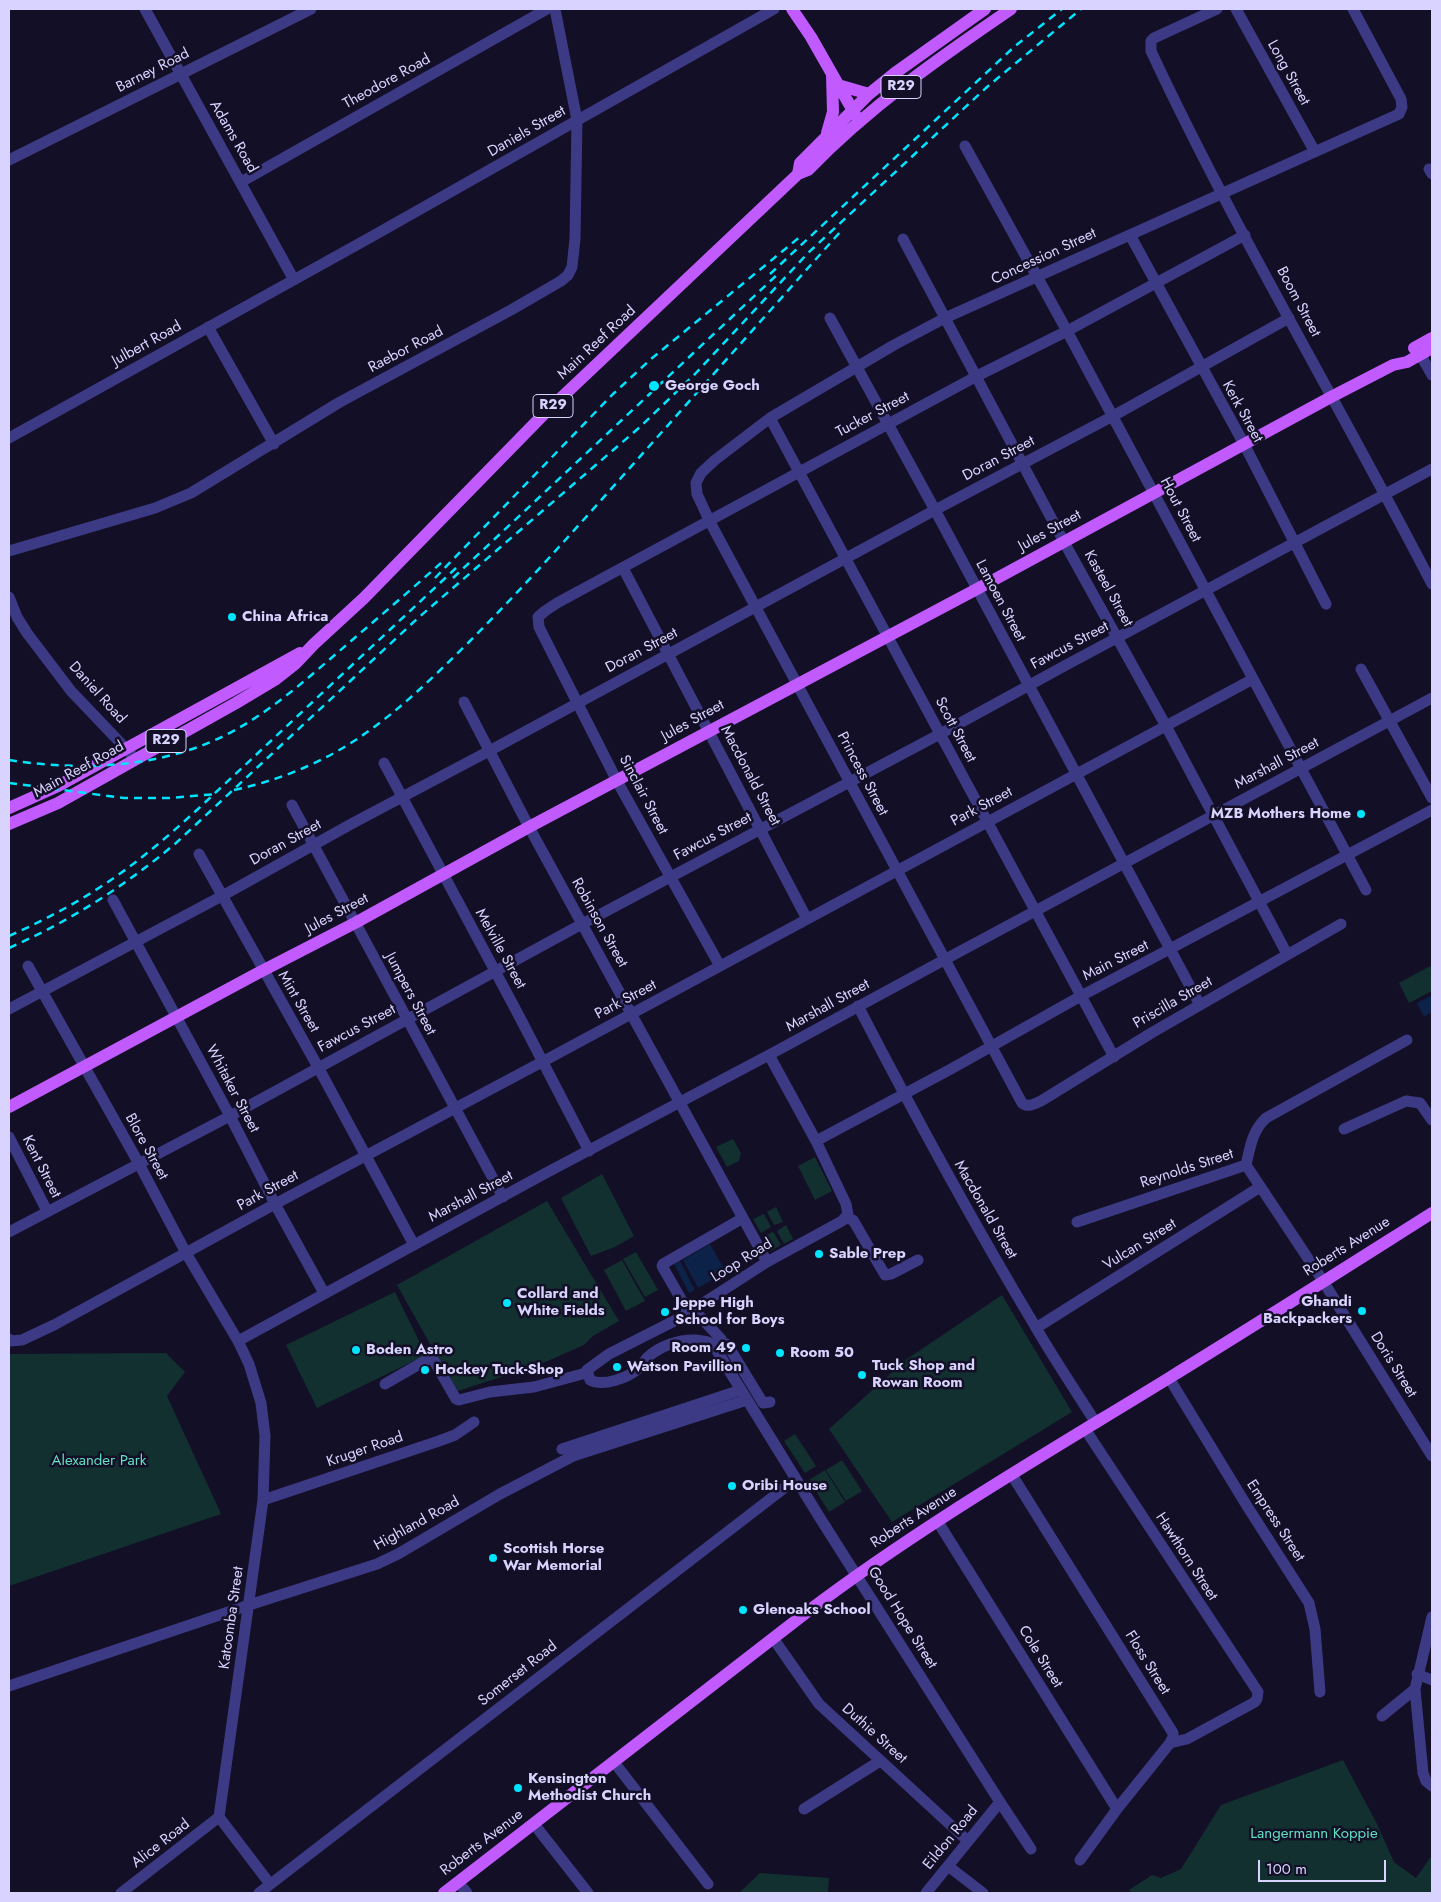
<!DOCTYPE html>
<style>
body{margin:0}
#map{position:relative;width:1441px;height:1902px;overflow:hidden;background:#130f26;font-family:Jost,sans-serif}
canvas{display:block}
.frame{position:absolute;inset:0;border:10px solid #d9d4ff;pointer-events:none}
.scale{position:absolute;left:1258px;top:1860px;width:128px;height:22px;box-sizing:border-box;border:2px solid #d9d4ff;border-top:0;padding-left:6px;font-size:15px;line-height:18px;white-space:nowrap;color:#d9d4ff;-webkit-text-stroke:4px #130f26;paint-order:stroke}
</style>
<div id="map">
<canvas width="1441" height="1902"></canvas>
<div class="frame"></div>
<div class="scale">100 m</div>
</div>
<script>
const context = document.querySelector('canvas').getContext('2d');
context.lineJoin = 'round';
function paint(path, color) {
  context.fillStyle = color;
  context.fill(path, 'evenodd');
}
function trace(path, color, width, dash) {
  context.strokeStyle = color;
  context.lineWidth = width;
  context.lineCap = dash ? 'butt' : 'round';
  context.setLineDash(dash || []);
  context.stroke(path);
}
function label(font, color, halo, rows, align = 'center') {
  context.font = font + ' Jost,sans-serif';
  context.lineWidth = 5;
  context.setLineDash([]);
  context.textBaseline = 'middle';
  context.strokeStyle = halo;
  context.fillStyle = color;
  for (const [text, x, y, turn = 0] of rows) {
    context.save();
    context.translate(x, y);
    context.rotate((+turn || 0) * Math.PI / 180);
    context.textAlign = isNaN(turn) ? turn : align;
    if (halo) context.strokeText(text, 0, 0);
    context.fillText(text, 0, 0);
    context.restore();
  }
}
const green = new Path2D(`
 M1432,965v26l-23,12 -10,-20z
 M733,1139l8,14 -2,8 -12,6 -11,-20z
 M815,1157l17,34 -17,9 -17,-34z
 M602,1174l32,62 -19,11 -24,9 -30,-58z
 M547,1201l72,120 -26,15 -9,9 -43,19 -83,27 -23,-38 -38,-68z
 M776,1207l7,15 -9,3 -7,-13z
 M764,1214l7,13 -10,6 -8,-14z
 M786,1225l7,14 -9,5 -7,-13z
 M772,1232l2,1 7,12 -10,6 -8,-14z
 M636,1252l22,38 -13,7 -22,-38z
 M622,1260l23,41 -19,10 -22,-41z
 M395,1292l31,63 -109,53 -31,-63z
 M1002,1295l70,117 -180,110 -63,-93 78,-70z
 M166,1353l19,19 -18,24 54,118 -212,72v-232z
 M795,1434l21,32 -11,7 -21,-32z
 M842,1460l20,31 -16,10 -20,-31z
 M825,1470l20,32 -16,10 -20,-32z
 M1343,1760l34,64 17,38 22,16 16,-23v38h-300l-3,-3 23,-15 9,3 20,-9 40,-64z
 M760,1873l69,5 -1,15h-89z`);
const water = new Path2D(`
 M1432,995v17l-8,5 -7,-14z
 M710,1244l16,28 -28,16 -15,-28z
 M680,1261l15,29 -6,3 -15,-29z`);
const minor = new Path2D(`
 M145,9l149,271
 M1217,9l-63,29 -3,3v10c85,182 189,354 281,533
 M1236,9l79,143
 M965,146l102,185 299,559
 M9,160l302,-151
 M1429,169l3,5
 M241,182l306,-173
 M1130,235l114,209 82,160
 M903,239l161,303 102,184 121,228
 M830,318l105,192 265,495
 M208,327l66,117
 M1416,347l16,28
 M770,418l344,639
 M9,438l362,-201 403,-228
 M9,551l146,-43 36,-15 149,-91 171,-92 50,-29 7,-6 4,-8 3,-28 2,-119 -22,-111
 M623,568l184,351
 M9,597l8,20 10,16 44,58 60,63
 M1361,669l71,129
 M464,702l65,125 238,435
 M384,763l134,251 71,137
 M292,805l211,392
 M199,854l119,213 96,178
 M113,900l117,216 45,88 49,89
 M1341,924l-188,108 -112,69c-7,3 -13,7 -19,2l-312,-581 -13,-28 -1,-11 5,-10 14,-13 55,-42 124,-73 51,-27 454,-204 3,-7 -1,-8 -48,-90
 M28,966l110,196 48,91 52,88 11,23 12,39 4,33 -2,64 -44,317 51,67
 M720,966l-103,-185 -73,-144 -5,-10 -1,-10 7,-6 12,-8 420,-227 90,-45 178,-96
 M858,1006c56,108 114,215 177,320 19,33 40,64 61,97
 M9,1009l213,-113 131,-73 138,-73 444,-240 178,-94 176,-98
 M769,1055l47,86 30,63 2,10 -6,7 -75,41 -87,56 -71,36 -22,16 3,10c13,7 37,-2 48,-11 4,-4 7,-9 10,-12 12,-11 32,-18 48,-17 7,1 13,1 18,6l106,172 180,284 31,47
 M1344,1129l62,-28 14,2 12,17
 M9,1137l38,74
 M816,1141l135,-72 130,-73 351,-186
 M1246,1165l77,116 109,175
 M845,1218l8,2 32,55 6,-1 27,-14
 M1077,1222l169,-57c4,-17 6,-34 20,-47l141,-78
 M9,1232l221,-116 352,-192 358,-190 128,-70 364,-195
 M694,1310l27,29
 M689,1313l-27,-47 1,-2 80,-46
 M1036,1328l224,-141
 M9,1339l2,2 11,-1 32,-15 221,-121 267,-142 711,-383
 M238,1341l306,-167 225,-119 175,-95 488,-262
 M727,1344l36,59 7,-1
 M1169,1378l78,128 62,97 6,26 5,63
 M385,1384l45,-26 3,1 23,40 3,1 31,-8 44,-5 52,-14
 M1085,1429l173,263 -1,7 -2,3 -68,37 -17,4
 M562,1449l179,-59
 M1012,1475l161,258v4l-3,6 -53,66 -37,51
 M263,1500l176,-59 16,-6 19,-13
 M938,1522l179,287
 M1432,1617l-17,72 8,84 3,8 6,5
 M773,1638l46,66 149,137
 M1417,1674l15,6
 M9,1686l240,-81 128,-41 21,-10 102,-60 73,-38 174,-56
 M1382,1716l33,-27
 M614,1762l94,122
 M804,1809l76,-48
 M534,1824l54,69
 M948,1866l35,27
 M458,1882l9,11
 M121,1893l98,-76
 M259,1893l537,-414
 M926,1893l74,-91`);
const major = new Path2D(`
 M792,9l19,28 45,79
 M838,85l31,9
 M827,133l6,-21 -1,-37
 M798,174l2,-11 69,-69 26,-21 90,-64
 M1414,348l18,-10
 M9,808l49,-22 242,-133
 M9,824l49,-21 178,-100 40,-24 19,-15 19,-20 50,-46 180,-184 254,-240 10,-4c61,-63 131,-112 203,-161
 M9,1107l249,-134 97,-50 174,-96 448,-238 354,-192 62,-32 14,-3 25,-14
 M444,1893l363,-281c115,-87 240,-159 362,-234 88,-54 176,-110 263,-165`);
const rail = new Path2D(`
 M770,274l244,-227 48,-38
 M435,578l178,-184 38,-35 150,-123
 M453,578l327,-306
 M9,760c57,9 120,9 177,-9 56,-17 99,-53 143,-91 37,-32 75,-64 112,-97
 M9,783l115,15h45l48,-4
 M234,790c105,-23 160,-74 234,-147 53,-53 102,-108 152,-164 74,-83 147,-165 221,-248
 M9,936c45,-20 88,-44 128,-75 21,-16 41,-34 61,-52l258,-241
 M9,948c61,-27 116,-62 167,-105l242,-225 222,-191 55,-53 113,-121 179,-166 94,-78`);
const markers = [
 [654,386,6,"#00e5ff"],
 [232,617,5,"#00e5ff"],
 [1361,814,5,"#00e5ff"],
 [819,1254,5,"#00e5ff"],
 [507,1303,5,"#00e5ff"],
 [1362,1311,5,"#00e5ff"],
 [665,1312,5,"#00e5ff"],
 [746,1348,5,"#00e5ff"],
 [356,1350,5,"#00e5ff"],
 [780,1353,5,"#00e5ff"],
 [617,1367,5,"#00e5ff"],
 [425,1370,5,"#00e5ff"],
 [862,1375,5,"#00e5ff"],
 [732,1486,5,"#00e5ff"],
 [493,1558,5,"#00e5ff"],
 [743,1610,5,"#00e5ff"],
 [518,1788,5,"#00e5ff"]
];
const shields = [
 [901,87,40],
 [553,406,40],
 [166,741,40]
];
const shieldNames = [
 ["R29",901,87],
 ["R29",553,406],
 ["R29",166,741]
];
const streetNames = [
 ["Barney Road",153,71,-27],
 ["Long Street",1288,73,61],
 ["Theodore Road",387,82,-29],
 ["Daniels Street",527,132,-30],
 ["Adams Road",233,137,60],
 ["Concession Street",1044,257,-25],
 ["Boom Street",1298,302,62],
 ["Main Reef Road",597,343,-43],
 ["Julbert Road",147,344,-29],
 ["Raebor Road",406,350,-28],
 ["Kerk Street",1242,412,61],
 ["Tucker Street",873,415,-28],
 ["Doran Street",999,459,-28],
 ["Hout Street",1180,510,62],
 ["Jules Street",1050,531,-29],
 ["Kasteel Street",1108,589,61],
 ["Lamoen Street",1000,601,62],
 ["Fawcus Street",1070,646,-28],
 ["Doran Street",642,651,-28],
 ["Daniel Road",97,693,48],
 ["Jules Street",693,721,-29],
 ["Scott Street",955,730,62],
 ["Marshall Street",1277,764,-28],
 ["Main Reef Road",79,770,-29],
 ["Princess Street",862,774,62],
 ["Macdonald Street",750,776,62],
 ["Sinclair Street",643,795,62],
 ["Park Street",982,807,-28],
 ["Fawcus Street",713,837,-28],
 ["Doran Street",286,843,-29],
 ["Jules Street",337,914,-28],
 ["Robinson Street",599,923,61],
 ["Melville Street",500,949,61],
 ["Main Street",1116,961,-27],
 ["Jumpers Street",410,994,62],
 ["Park Street",626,1000,-28],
 ["Mint Street",298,1002,60],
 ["Priscilla Street",1173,1003,-30],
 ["Marshall Street",828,1006,-29],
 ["Fawcus Street",357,1029,-28],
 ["Whitaker Street",232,1089,62],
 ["Blore Street",146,1147,61],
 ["Kent Street",41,1167,63],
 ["Reynolds Street",1187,1169,-18],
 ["Park Street",268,1191,-29],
 ["Marshall Street",471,1197,-28],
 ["Macdonald Street",985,1210,60],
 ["Vulcan Street",1140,1245,-32],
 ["Roberts Avenue",1347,1247,-32],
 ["Loop Road",742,1261,-32],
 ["Doris Street",1393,1365,58],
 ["Kruger Road",365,1450,-19],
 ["Roberts Avenue",914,1518,-33],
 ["Empress Street",1275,1521,57],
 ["Highland Road",417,1524,-29],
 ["Hawthorn Street",1186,1557,57],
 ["Katoomba Street",232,1618,-82],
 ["Good Hope Street",902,1618,58],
 ["Cole Street",1040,1657,58],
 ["Floss Street",1147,1663,58],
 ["Somerset Road",518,1674,-38],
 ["Duthie Street",874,1734,42],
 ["Eildon Road",951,1838,-51],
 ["Roberts Avenue",482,1843,-37],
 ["Alice Road",161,1844,-38]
];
const poiNames = [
 ["George Goch",665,386],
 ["China Africa",242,617],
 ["MZB Mothers Home",1351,814,"right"],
 ["Sable Prep",829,1254],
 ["Collard and",517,1294],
 ["White Fields",517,1311],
 ["Ghandi",1352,1302,"right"],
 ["Backpackers",1352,1319,"right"],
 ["Jeppe High",675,1303],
 ["School for Boys",675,1320],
 ["Room 49",736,1348,"right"],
 ["Boden Astro",366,1350],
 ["Room 50",790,1353],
 ["Tuck Shop and",872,1366],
 ["Rowan Room",872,1383],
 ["Watson Pavillion",627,1367],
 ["Hockey Tuck-Shop",435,1370],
 ["Oribi House",742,1486],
 ["Scottish Horse",503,1549],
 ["War Memorial",503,1566],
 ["Glenoaks School",753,1610],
 ["Kensington",528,1779],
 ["Methodist Church",528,1796]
];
const parkNames = [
 ["Alexander Park",99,1461],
 ["Langermann Koppie",1314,1834]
];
paint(green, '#12302f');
paint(water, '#0c2248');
trace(minor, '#3d3a85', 11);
trace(major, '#c25bff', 12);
trace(rail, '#00e5ff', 2.5, [8, 6]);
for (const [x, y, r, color] of markers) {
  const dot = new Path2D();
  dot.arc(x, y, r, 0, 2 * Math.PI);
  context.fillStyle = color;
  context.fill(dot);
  trace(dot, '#130f26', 2);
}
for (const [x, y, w] of shields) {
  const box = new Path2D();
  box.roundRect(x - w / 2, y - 11.5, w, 23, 4);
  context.fillStyle = '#130f26';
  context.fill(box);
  trace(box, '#d9d4ff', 1);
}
label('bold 14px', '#d9d4ff', null, shieldNames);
label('15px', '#d9d4ff', '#130f26', streetNames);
label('bold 15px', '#d9d4ff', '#130f26', poiNames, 'left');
label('15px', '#5fe0c0', '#130f26', parkNames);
</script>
